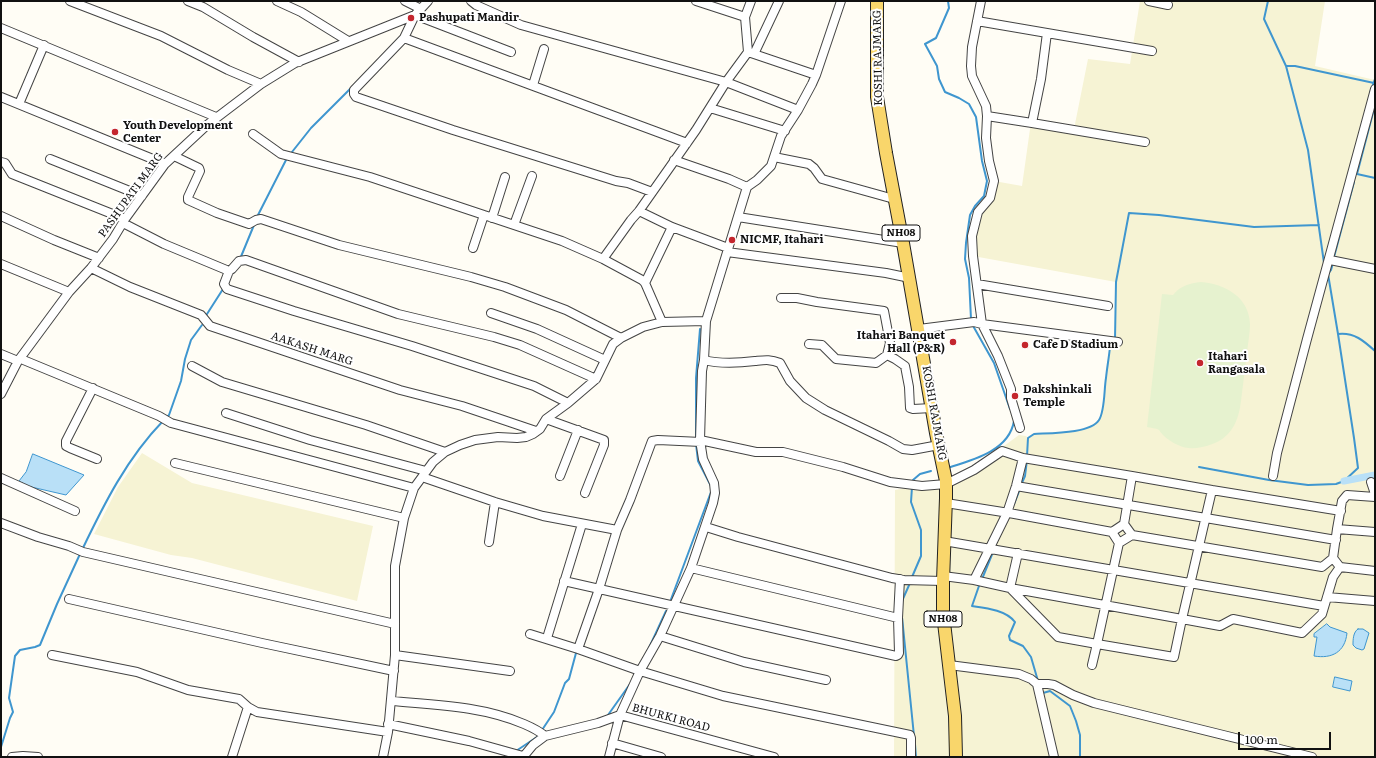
<!DOCTYPE html>
<style>
body{margin:0}
#map{position:relative;width:1376px;height:758px;overflow:hidden;background:#fffdf5;font-family:Literata,serif}
canvas{display:block}
.frame{position:absolute;inset:0;border:2px solid #111;pointer-events:none}
.scale{position:absolute;left:1238px;top:732px;width:93px;height:18px;box-sizing:border-box;border:2px solid #111;border-top:0;padding-left:5px;font-size:12px;line-height:14px;white-space:nowrap;color:#111;-webkit-text-stroke:3px #fff;paint-order:stroke}
</style>
<div id="map">
<canvas width="1376" height="758"></canvas>
<div class="frame"></div>
<div class="scale">100 m</div>
</div>
<script>
const context = document.querySelector('canvas').getContext('2d');
context.lineJoin = 'round';
function paint(path, color) {
  context.fillStyle = color;
  context.fill(path, 'evenodd');
}
function trace(path, color, width, dash) {
  context.strokeStyle = color;
  context.lineWidth = width;
  context.lineCap = dash ? 'butt' : 'round';
  context.setLineDash(dash || []);
  context.stroke(path);
}
function label(font, color, halo, rows, align = 'center') {
  context.font = font + ' Literata,serif';
  context.lineWidth = 4;
  context.setLineDash([]);
  context.textBaseline = 'middle';
  context.strokeStyle = halo;
  context.fillStyle = color;
  for (const [text, x, y, turn = 0] of rows) {
    context.save();
    context.translate(x, y);
    context.rotate((+turn || 0) * Math.PI / 180);
    context.textAlign = isNaN(turn) ? turn : align;
    if (halo) context.strokeText(text, 0, 0);
    context.fillText(text, 0, 0);
    context.restore();
  }
}
const farmland = new Path2D(`
 M1140,1l31,6 1,-6h153l-10,65 60,14v677h-481l1,-267 51,-9 28,-13 45,-33 7,1 2,2 6,-4 43,-3 13,-4 9,-7 4,-12 3,-32 4,-29 5,-6 1,-59 -143,-26 -1,-20 22,-55 28,5 9,-64 43,7 14,-70 42,5z
 M142,453l50,30 181,43 -16,75 -165,-43 -21,-3 -77,-21 24,-47z`);
const pitch = new Path2D(`
 M1201,282c24,2 48,15 49,42 0,9 -2,19 -3,28 -2,16 -4,33 -6,49 -3,25 -13,41 -39,46 -8,2 -16,2 -24,-2 -5,-2 -11,-6 -15,-10 -2,-2 -3,-4 -4,-5 -3,-2 -9,-2 -12,-3l15,-133 11,1c7,-9 17,-12 28,-13z`);
const water = new Path2D(`
 M33,454l51,21 -18,20 -39,-9 -8,-5 7,-9z
 M1327,624l3,3 17,6c-2,19 -15,26 -33,23l3,-19h-3v-3z
 M1358,629h5l6,4 -5,16 -2,1 -6,-2 -3,-3c0,-5 0,-13 5,-16z
 M1335,677l17,4 -2,10 -17,-4z`);
const stream = new Path2D(`
 M948,1l1,7 -13,30 -11,6 12,22 2,13 6,13 14,6 10,6 7,13 6,44 5,20 -3,15 -9,10 -5,9 -4,28 -1,16 4,19 2,41
 M1268,1l-4,18 22,47 22,84 16,113
 M1286,66h9l79,17
 M1370,93l5,-14
 M1375,105l-18,69 18,4
 M292,152l19,-24 40,-40
 M258,215l28,-55
 M1336,257h-2l20,-75
 M240,259l14,-34
 M1333,263l-2,7 -3,4 10,60c16,-2 26,7 37,17
 M207,314l16,-25
 M972,324l22,39 16,46
 M1115,339l1,-57 13,-69 30,2 95,12 65,-2
 M166,418l3,-3 12,-34 4,-22 6,-19 11,-15
 M696,439v-61l4,-49
 M696,444l2,17 13,25
 M1027,456l1,-18 6,-4c15,-1 56,0 65,-14 6,-9 5,-31 7,-42 1,-10 3,-21 4,-31
 M1199,467l70,13 39,5 28,-1 8,-3 14,-13 -4,-30 -16,-104
 M947,468c26,-8 62,-17 67,-47
 M913,482v-2l7,-6 11,-3
 M1021,485l4,-9 2,-16
 M912,487l-1,15 10,28v26l-9,21
 M1014,504l6,-15
 M82,550c22,-46 45,-92 81,-129
 M982,579l11,-27
 M980,583l-8,23c14,2 34,4 43,16l-6,14 1,4 13,6 8,11 7,24
 M902,601l8,-18
 M670,602l41,-110
 M902,617l12,119
 M649,648l17,-37
 M1043,693l7,-2 20,15 6,15 4,14v22
 M608,715l22,-31
 M542,730l12,-18 11,-29 4,-4 7,-26
 M915,744l1,13
 M1,747l9,-29 3,-6 -4,-14 6,-42 5,-6 15,-3 5,-2 17,-41 23,-50
 M516,751l21,-14`);
const canal = new Path2D(`
 M1344,481l31,-6`);
const street = new Path2D(`
 M70,1l91,35 67,34 33,14
 M188,1l15,6 50,30 46,25
 M277,1l24,11 47,29
 M405,1l16,8
 M471,1l5,4 45,20 205,57 72,28
 M696,1l49,16 6,-16
 M981,1l-9,46 -1,19 1,10 14,30 1,10
 M1149,1l19,4
 M745,17l3,35 68,23
 M977,21l70,12 -6,46 -9,44
 M1,28l215,89
 M1047,33l105,18
 M404,38l283,105
 M511,52l-96,-37 -11,23 -50,52v4l2,3 97,33 163,51 12,2 24,9
 M754,54l25,-53
 M533,85l11,-36
 M1,97l164,67
 M19,104l25,-59
 M710,108l75,23
 M253,134l28,20 89,23 192,64 41,18 39,21 3,3 17,39
 M174,156l25,12 1,3 -12,26v3l29,13 32,11 7,-4 5,-1 78,26 132,32 34,10 61,23 55,28
 M774,157l35,7 5,4 8,11 72,20
 M50,159l92,37
 M674,160l55,19 18,8
 M1,162l4,1 7,11 113,45
 M639,211l33,16 56,21
 M1,216l53,24 45,18
 M738,217l165,26
 M492,218l13,-41
 M123,223l41,21 65,27 3,-2 7,-8 7,-1 152,54 96,23 26,8 76,34
 M514,225l18,-49
 M473,248l11,-33
 M727,252l159,21 24,5
 M603,259l28,-39 8,-9 57,-81 30,-48 22,-30
 M1330,260l45,9
 M1,264l68,28
 M91,268l39,19 71,28 9,11 190,64 62,16 74,25
 M229,271l-5,13 3,5 67,22 118,35 122,40 34,17
 M645,283l27,-56
 M977,284l131,22
 M781,298h16l20,4 67,9 6,32 -3,12
 M491,313l46,16 68,31
 M919,329l55,-7 8,2 136,18
 M809,344l13,1 14,14 40,4 11,-8 8,4 10,7 4,21 1,21 3,1 19,-1
 M1,354l17,7
 M21,359l138,57 12,7 243,65
 M704,360c16,4 35,3 51,1 10,-1 15,-2 25,2l10,18 16,17 19,12 64,31 14,8 9,1 27,-5
 M192,366l30,16 144,43 79,27
 M93,388l-27,53v5l4,2 27,11
 M1,394l17,-33 51,-69 22,-24 22,-29 12,-20 40,-55 42,-39 54,-41 34,-21 120,-48 13,-14
 M226,413l84,27 116,31
 M546,419l58,21v5l-19,48
 M1020,428l-9,-30v-9l-13,-33 -16,-32 -9,-68 -1,-20 6,-24 12,-14 4,-17 -5,-20 -3,-23 1,-22 45,7 113,19
 M700,440l56,12h27l60,15 47,15 32,4 24,-2 28,-14 28,-19 21,7
 M175,463l229,55
 M560,476l18,-46
 M1273,476l4,-23 30,-114 68,-250
 M422,477l73,25 48,14 74,14 13,-30 22,-59 6,-1 43,2
 M1,478l74,33
 M1371,482l4,12
 M1016,486l320,54
 M1375,497l-28,-2 -5,6 -5,28 38,3
 M946,503l63,10 103,19
 M1,523l37,14 31,9 14,6 312,72
 M1124,524l8,-48 80,14
 M706,527l32,10 154,41 12,2 39,1
 M1337,529l-4,29 7,9 -7,10 -11,37 -20,19 -69,-14 -13,7 -38,-7 30,-129 129,21
 M944,541l380,65
 M489,542l6,-40
 M1119,543l-7,-11 12,-8 8,11
 M1018,553l-8,35 172,31 -8,38 -77,-13 -5,21
 M1340,567l35,4
 M691,568l207,50
 M943,576l31,4 36,8 48,49 39,7 22,-101 13,-8 190,32 11,-9
 M974,580l33,-67 9,-27 7,-28 109,18
 M564,581l332,75 2,-1 1,-2 -1,-35 2,-39
 M1327,597l48,4
 M69,599l193,44 132,28
 M530,634l48,15 62,22 83,25 187,39 1,3v19
 M660,636l84,26 82,18
 M547,638l35,-114
 M578,649l21,-60 18,-59
 M52,655l85,17 51,18 51,9 9,8 9,5 131,20
 M395,655l115,16
 M949,665l70,9 12,5 6,5 17,73
 M1037,684h11l6,1 19,10 21,8 218,54
 M392,701c44,4 90,5 132,23 7,3 14,6 21,12
 M388,724l81,17 54,15
 M612,743l49,14
 M12,757l11,-1 15,1
 M232,757l16,-50
 M383,757l5,-25 7,-77v-89l9,-48 10,-30 19,-26 12,-10 15,-7 15,-5 23,-3 19,1 9,-1 7,-3 7,-5 6,-10 22,-16 28,-24 17,-35 8,-6 22,-11 19,-5 44,-1
 M523,757l10,-12 12,-9 53,-13 22,-8 154,42
 M609,757l11,-42 20,-44 20,-35 31,-68 22,-65 2,-10 -1,-10 -11,-24 -3,-19 2,-69 2,-11 2,-39 41,-134 10,-7 14,-14 10,-30 17,-26 14,-26 4,-9 25,-74`);
const primary = new Path2D(`
 M877,1v96l9,56 17,90 33,190 10,48v17l-3,83v33l12,102 1,41`);
const markers = [
 [411,18,4,"#c4262e"],
 [115,132,4,"#c4262e"],
 [732,240,4,"#c4262e"],
 [953,342,4,"#c4262e"],
 [1025,345,4,"#c4262e"],
 [1200,363,4,"#c4262e"],
 [1015,396,4,"#c4262e"]
];
const shields = [
 [901,233,38],
 [943,619,38]
];
const shieldNames = [
 ["NH08",901,233],
 ["NH08",943,619]
];
const poiNames = [
 ["Pashupati Mandir",419,18],
 ["Youth Development",123,126],
 ["Center",123,139],
 ["NICMF, Itahari",740,240],
 ["Itahari Banquet",945,336,"right"],
 ["Hall (P&R)",945,349,"right"],
 ["Cafe D Stadium",1033,345],
 ["Itahari",1208,357],
 ["Rangasala",1208,370],
 ["Dakshinkali",1023,390],
 ["Temple",1023,403]
];
const streetNames = [
 ["KOSHI RAJMARG",878,58,-91],
 ["PASHUPATI MARG",131,195,-54],
 ["AAKASH MARG",312,349,18],
 ["KOSHI RAJMARG",934,413,80],
 ["BHURKI ROAD",671,718,15]
];
paint(farmland, '#f6f3d4');
paint(pitch, '#e6f2cf');
paint(water, '#b9e0f7');
trace(water, '#3f96cf', 1);
trace(stream, '#3f96cf', 2);
trace(canal, '#b9e0f7', 7);
trace(street, '#444', 10);
trace(primary, '#222', 14);
trace(street, '#fff', 8);
trace(primary, '#f9d66b', 12);
for (const [x, y, r, color] of markers) {
  const dot = new Path2D();
  dot.arc(x, y, r, 0, 2 * Math.PI);
  context.fillStyle = color;
  context.fill(dot);
  trace(dot, '#fff', 1.5);
}
for (const [x, y, w] of shields) {
  const box = new Path2D();
  box.roundRect(x - w / 2, y - 8, w, 16, 3);
  context.fillStyle = '#fff';
  context.fill(box);
  trace(box, '#111', 1);
}
label('bold 10px', '#111', null, shieldNames);
label('bold 11px', '#111', '#fff', poiNames, 'left');
label('11px', '#111', '#fff', streetNames);
</script>
